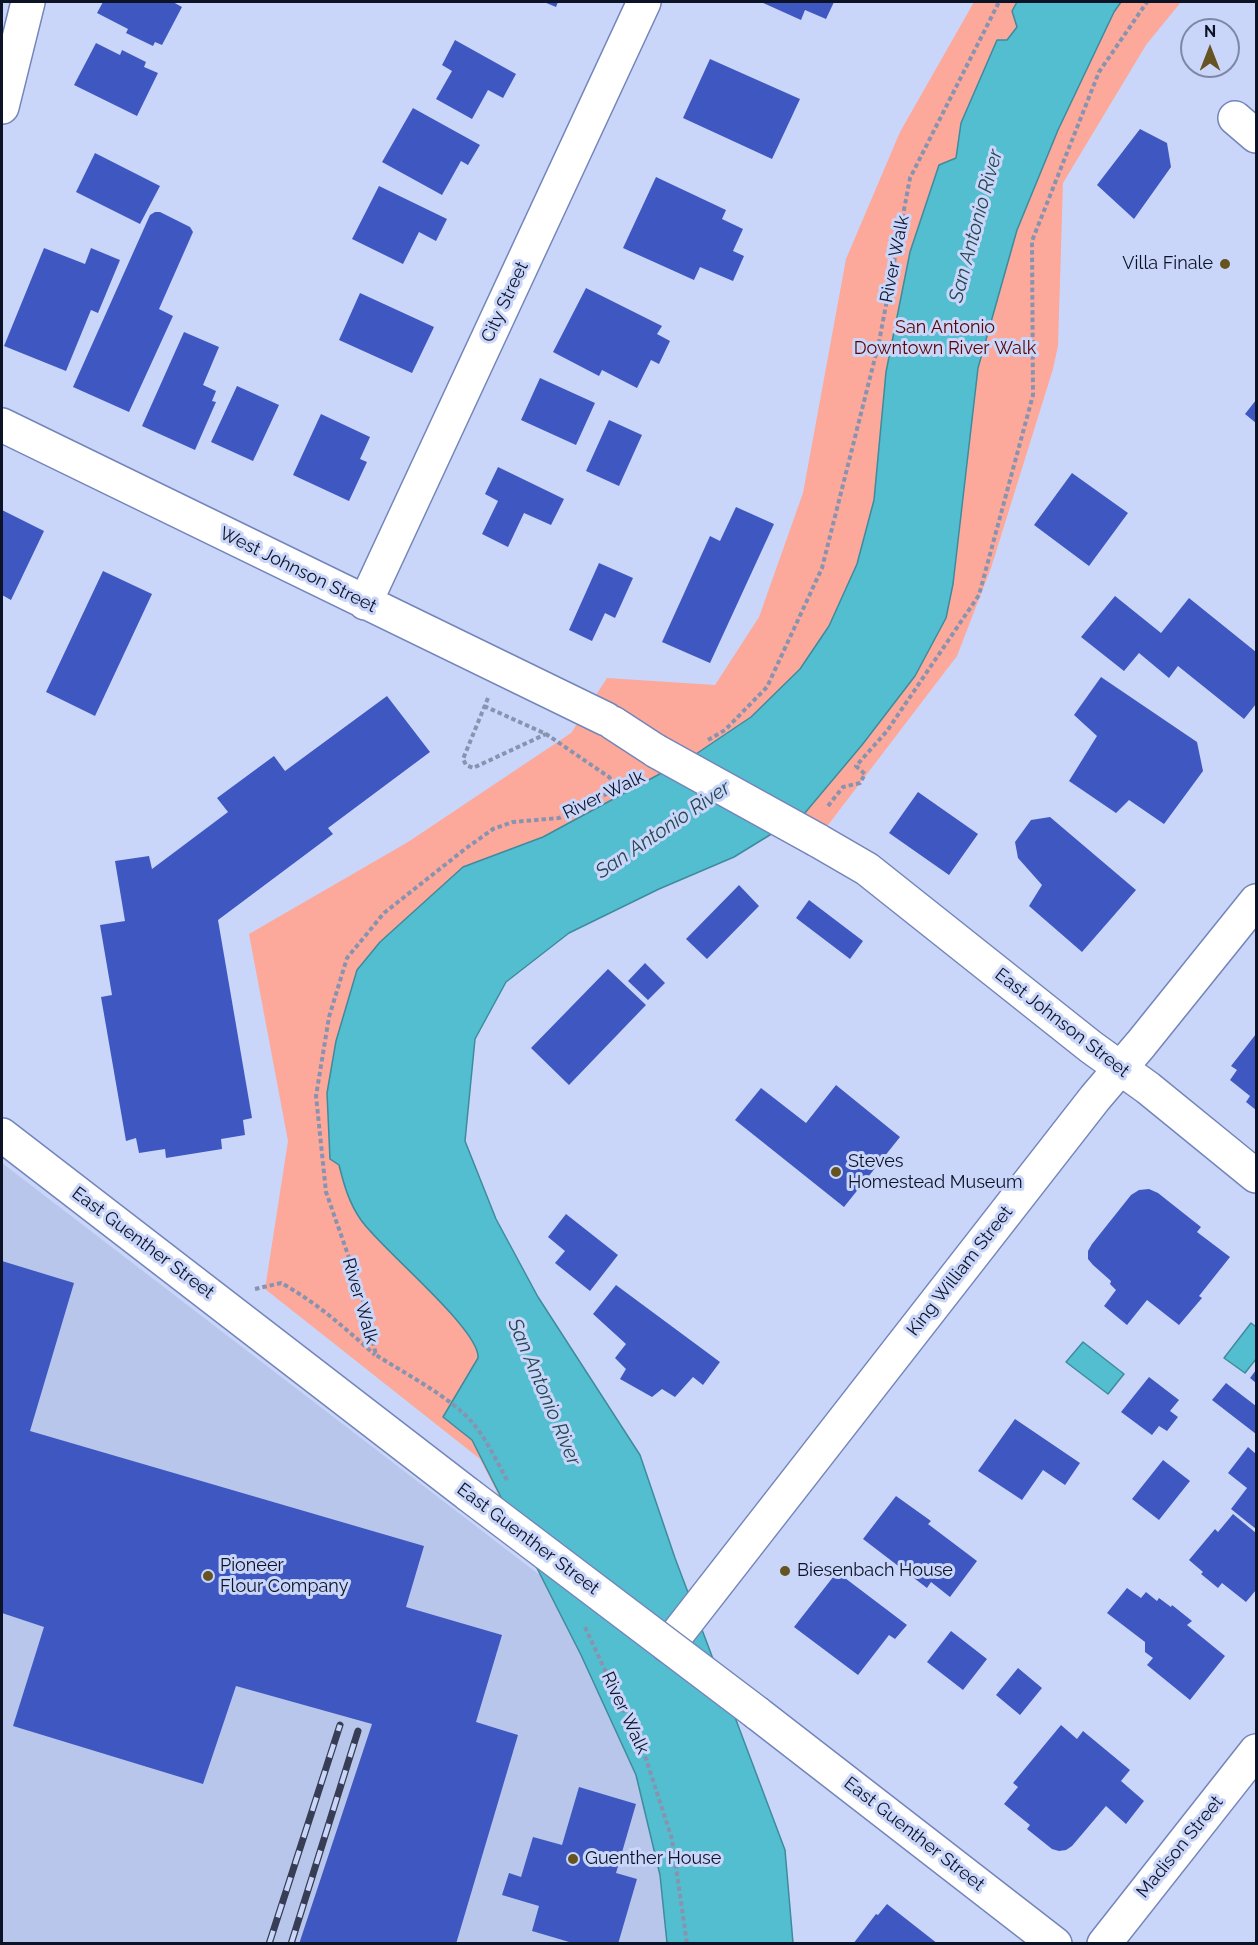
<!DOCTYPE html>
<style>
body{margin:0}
#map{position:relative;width:1258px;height:1945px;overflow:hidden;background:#c9d6f9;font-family:Raleway,sans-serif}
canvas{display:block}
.frame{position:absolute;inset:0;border:3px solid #0d1327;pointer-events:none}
.north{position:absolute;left:1180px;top:18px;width:60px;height:60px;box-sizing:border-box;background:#c9d6f9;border:2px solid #7e88a5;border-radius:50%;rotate:0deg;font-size:16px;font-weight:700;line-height:24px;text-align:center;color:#0d1327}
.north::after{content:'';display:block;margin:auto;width:21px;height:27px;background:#655321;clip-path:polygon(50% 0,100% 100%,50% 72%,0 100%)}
</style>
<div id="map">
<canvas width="1258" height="1945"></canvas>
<div class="frame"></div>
<div class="north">N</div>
</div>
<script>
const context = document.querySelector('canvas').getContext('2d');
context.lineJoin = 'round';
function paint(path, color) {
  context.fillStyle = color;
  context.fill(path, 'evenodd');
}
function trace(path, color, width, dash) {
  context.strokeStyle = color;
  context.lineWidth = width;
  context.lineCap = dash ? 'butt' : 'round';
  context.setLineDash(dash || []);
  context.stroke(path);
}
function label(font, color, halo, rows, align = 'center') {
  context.font = font + ' Raleway,sans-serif';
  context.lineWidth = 6;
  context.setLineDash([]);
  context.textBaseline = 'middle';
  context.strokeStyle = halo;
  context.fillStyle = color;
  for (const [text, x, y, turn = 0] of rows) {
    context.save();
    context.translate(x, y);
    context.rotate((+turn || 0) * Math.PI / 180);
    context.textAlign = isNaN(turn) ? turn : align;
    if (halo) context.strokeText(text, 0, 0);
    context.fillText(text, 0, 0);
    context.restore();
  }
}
const built = new Path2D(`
 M2,1163l539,413 40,79 55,120 24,100 7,68h-665z`);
const green = new Path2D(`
 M974,2h207l-35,43 -83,138 -5,163 -5,23 -62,199 -34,88 -148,194 -34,-18 -41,25 -75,32 -90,44 -63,49 -31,57 -10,102 31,78 42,78 102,158 35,103 110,292 8,93h-126l-7,-68 -24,-100 -55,-120 -101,-196 -215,-170 23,-148 -39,-207 159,-92 163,-109 36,-55 108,7 44,-68 44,-124 43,-234 54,-127z`);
const water = new Path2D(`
 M1017,2h104l-7,10 -56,118 -41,100 -39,138 -25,216 -7,34 -31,58 -53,69 -58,69 -70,43 -75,32 -90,44 -63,49 -31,57 -10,102 31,78 42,78 102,158 35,103 110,292 8,93h-126l-7,-68 -24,-100 -55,-120 -109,-215 -29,-23 35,-59c3,-28 -98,-110 -117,-138 -12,-17 -17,-35 -22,-55l-9,-6 -3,-66 9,-52 21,-71 23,-28 83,-75 80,-30 150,-81 58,-39 49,-48 29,-43 28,-62 17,-64 12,-128 24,-120 29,-87 17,-7 5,-35 36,-83h10l10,-13 -5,-16z
 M1251,1323l5,4v32l-11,14 -21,-15z
 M1083,1342l41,32 -16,20 -42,-32z`);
const building = new Path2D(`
 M103,2h70l9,5 -20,38 -7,-3 -2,4 -27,-13 2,-4 -31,-16z
 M544,2h14l-2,5z
 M761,2h73l-8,17 -21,-9 -4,10z
 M455,40l61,34 -13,24 -15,-8 -16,29 -36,-20 16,-28 -10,-6z
 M96,43l24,12 2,-5 24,12 -2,5 14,6 -21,43 -63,-31z
 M710,59l90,40 -28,60 -89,-41z
 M413,108l67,37 -12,20 -7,-4 -19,34 -60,-33z
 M1140,129l27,14 4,24 -37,52 -37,-34z
 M95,153l65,33 -20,38 -64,-32z
 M656,177l70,33 -4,9 21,10 -10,22 11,5 -11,25 -33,-14 -6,13 -71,-32z
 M379,186l68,33 -11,22 -17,-9 -16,32 -51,-25z
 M155,212h5l30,15 3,5 -34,77 14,7 -44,96 -56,-25 77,-172z
 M44,248l41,16 6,-16 29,12 -22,53 -7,-3 -25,61 -62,-25z
 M586,288l76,38 -5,8 13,7 -11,23 -8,-4 -14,28 -35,-18 -3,6 -46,-24z
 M360,293l74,34 -22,46 -73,-33z
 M184,332l35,15 -16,38 13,6 -4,10 4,1 -21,48 -53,-24z
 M540,378l55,25 -19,42 -55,-25z
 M237,386l42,19 -26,56 -42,-19z
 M1256,400v23l-11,-9z
 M321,414l49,23 -10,22 7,3 -18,39 -56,-26z
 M609,420l33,15 -23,51 -33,-15z
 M498,467l66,32 -13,26 -27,-12 -16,34 -26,-13 16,-33 -13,-7z
 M1072,473l56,40 -39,53 -55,-41z
 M736,507l38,17 -64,139 -48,-21 48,-106 10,5z
 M2,510l42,21 -33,69 -9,-5z
 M599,563l34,15 -18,40 -10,-5 -13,28 -23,-11z
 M103,571l49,23 -57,122 -49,-24z
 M1115,596l46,37 28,-35 67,54v52l-12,15 -66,-53 -9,12 -30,-25 -15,18 -43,-34z
 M1101,677l96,65 6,29 -39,53 -35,-24 -13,13 -47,-32 28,-45 -23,-21z
 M387,696l43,56 -102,76 5,6 -115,86 34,198 -9,2 2,15 -24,4 1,10 -56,9 -1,-9 -26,4 -3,-15 -10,3 -25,-144 11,-2 -12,-70 25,-4 -10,-60 34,-5 3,13 76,-57 -11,-14 57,-42 11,15z
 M918,792l60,42 -29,41 -60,-42z
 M1050,817l86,73 -54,62 -53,-46 13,-21 -24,-27 -3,-16 16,-22z
 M739,885l20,21 -52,53 -21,-20z
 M809,900l54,41 -13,18 -54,-41z
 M645,963l20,20 -17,17 -20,-19z
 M608,969l38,36 -77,80 -38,-37z
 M1256,1034v76l-10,-8 4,-6 -20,-16 7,-10 -6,-4z
 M836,1085l64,52 -56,70 -109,-87 26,-32 45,35z
 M1149,1189l9,4 43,34 -4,5 33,25 -31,39 3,2 -23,27 -32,-25 -20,25 -23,-19 12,-16 -6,-6 1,-3 -18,-16 -5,-6v-8l4,-7 39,-49 8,-5z
 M566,1214l52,41 -28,36 -35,-28 10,-12 -17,-14z
 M2,1261l72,22 -44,148 394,115 -18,61 96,28 -26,87 42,13 -62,209h-157l73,-220 -136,-38 -33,98 -190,-58 31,-99 -42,-14z
 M616,1285l104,77 -17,23 -10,-8 -18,20 -13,-8 -10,8 -32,-18 6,-10 -11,-11 11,-14 -33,-30z
 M1256,1370v13l-6,-5z
 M1149,1377l30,23 -9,11 8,6 -11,14 -8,-5 -7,9 -31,-23z
 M1226,1383l30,23v28l-44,-34z
 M1015,1419l65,44 -15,22 -22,-15 -21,30 -44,-29z
 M1248,1447l8,7v75l-25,-20 16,-21 -19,-15z
 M1163,1460l27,21 -31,39 -27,-21z
 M896,1496l35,25 -3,3 49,37 -27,36 -19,-15 -4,6 -64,-49z
 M1233,1514l23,19v57l-10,12 -24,-19 -4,5 -17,-14 2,-2 -14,-12 26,-31 3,3z
 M837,1572l70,53 -12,14 -6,-4 -31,40 -64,-48z
 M1127,1588l14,10 5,-6 11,9 2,-3 12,9 1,-2 20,16 -5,4 38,31 -35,44 -43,-35 6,-7 -8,-6v-10l-38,-29z
 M951,1631l36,28 -24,31 -36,-28z
 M1018,1668l24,20 -22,27 -24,-20z
 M1061,1725l16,14 6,-8 47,39 -9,11 23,20 -18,23 -20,-18 -34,40 -6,4 -7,1 -7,-2 -25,-20 3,-4 -26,-21 14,-17 -5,-4z
 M579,1787l57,17 -20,69 21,6 -19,65h-42l-44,-13 7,-25 -37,-11 7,-22 12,4 12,-40 29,8z
 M887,1904l51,40h-85l23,-30 2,1z`);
const path = new Path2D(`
 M488,698l-25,61 3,6 7,3 73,-34
 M484,706l62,28 63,43 9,11
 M708,740l17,-10 42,-43 55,-119 57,-226 31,-164 89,-176
 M828,806l15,-19 17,-4 5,-9 -9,-8 31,-35 92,-136 54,-200 -1,-154 67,-169 48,-70
 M255,1289l26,-6c35,19 64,45 94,72
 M507,1480c-11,-20 -21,-42 -36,-59 -21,-24 -67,-48 -95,-66l-15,-63 -35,-100 -10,-96 13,-79 18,-59 37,-45 81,-64 28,-20 20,-7 46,-4 77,-39
 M585,1627l61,132 26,80 15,105`);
const street = new Path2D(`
 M2,107l26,-105
 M1235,118l21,18
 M2,425l604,294
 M365,603l279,-601
 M613,723l43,28
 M817,840l50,29 224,178 57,41 108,88
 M2,1135l467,360
 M668,1646l427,-548 46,-54 115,-143
 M757,1713l298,231
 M1104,1944l152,-193`);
const rail = new Path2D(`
 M269,1944l71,-219
 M291,1944l67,-213`);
const streetBridge = new Path2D(`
 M656,751l161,89
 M469,1495l288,218`);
const markers = [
 [1225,264,6,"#655321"],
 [836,1172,6,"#655321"],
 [785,1571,6,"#655321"],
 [208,1576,6,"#655321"],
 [573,1859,6,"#655321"]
];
const streetNames = [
 ["River Walk",895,259,-79],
 ["City Street",505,302,-65],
 ["West Johnson Street",298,570,26],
 ["River Walk",604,795,-26],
 ["East Johnson Street",1062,1023,38],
 ["East Guenther Street",143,1243,37],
 ["King William Street",960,1271,-52],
 ["River Walk",360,1301,74],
 ["East Guenther Street",528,1539,37],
 ["River Walk",625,1713,65],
 ["East Guenther Street",914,1834,38],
 ["Madison Street",1180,1847,-51]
];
const poiNames = [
 ["Villa Finale",1213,264,"right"],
 ["Steves",848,1162],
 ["Homestead Museum",848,1183],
 ["Pioneer",220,1566],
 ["Flour Company",220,1587],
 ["Biesenbach House",797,1571],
 ["Guenther House",585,1859]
];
const parkNames = [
 ["San Antonio",945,328],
 ["Downtown River Walk",945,349]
];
const waterNames = [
 ["San Antonio River",976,226,-75],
 ["San Antonio River",663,830,-34],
 ["San Antonio River",544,1392,67]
];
paint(built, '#b8c6eb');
paint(green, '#fca99b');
paint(water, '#53becf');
trace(water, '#3e8b9d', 1.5);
paint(building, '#3f58c1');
trace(street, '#7385ba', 36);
trace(path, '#8893b0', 4, [4.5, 3]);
trace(street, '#fff', 33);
trace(rail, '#363d55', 7);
trace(rail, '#c9d6f9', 4.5, [14]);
trace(streetBridge, '#7385ba', 36, []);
trace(streetBridge, '#fff', 33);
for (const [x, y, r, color] of markers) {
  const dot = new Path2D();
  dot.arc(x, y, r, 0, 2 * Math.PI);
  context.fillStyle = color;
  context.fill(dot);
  trace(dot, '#c9d6f9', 2);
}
label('18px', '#0d1327', '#c9d6f9', streetNames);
label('18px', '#0d1327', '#c9d6f9', poiNames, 'left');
label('18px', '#5a0301', '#c9d6f9', parkNames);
label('italic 20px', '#26474d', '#c9d6f9', waterNames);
</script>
